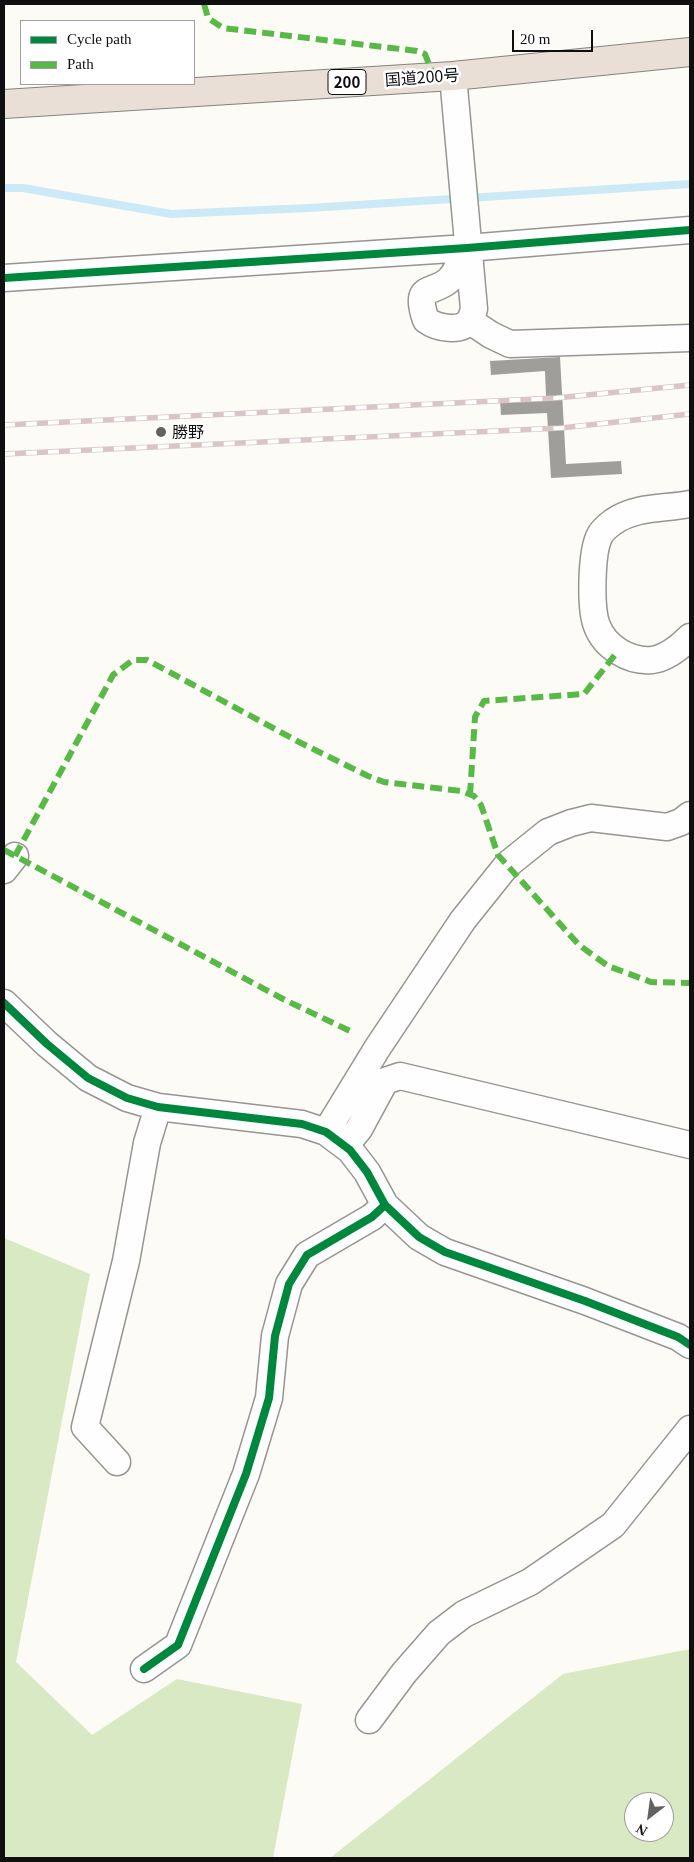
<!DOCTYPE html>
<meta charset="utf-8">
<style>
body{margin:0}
#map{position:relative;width:694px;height:1862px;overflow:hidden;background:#fcfbf5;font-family:Georgia,serif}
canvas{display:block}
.frame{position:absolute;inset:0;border:5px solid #0f0f0f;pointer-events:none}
.legend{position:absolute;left:20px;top:20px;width:175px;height:65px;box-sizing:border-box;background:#fff;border:1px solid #9f9f9f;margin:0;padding:6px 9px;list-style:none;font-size:15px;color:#0f0f0f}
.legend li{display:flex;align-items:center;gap:10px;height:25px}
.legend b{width:25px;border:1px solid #9f9f9f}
.north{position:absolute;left:624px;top:1792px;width:50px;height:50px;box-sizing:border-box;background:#fff;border:1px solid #9f9f9f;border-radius:50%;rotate:210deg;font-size:14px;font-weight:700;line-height:20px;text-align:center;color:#0f0f0f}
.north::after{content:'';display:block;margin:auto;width:18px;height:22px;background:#626260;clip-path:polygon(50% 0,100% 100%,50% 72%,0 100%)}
.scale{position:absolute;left:512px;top:30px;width:81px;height:22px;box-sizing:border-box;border:2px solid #0f0f0f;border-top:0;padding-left:6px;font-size:15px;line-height:18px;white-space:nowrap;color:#0f0f0f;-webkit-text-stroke:4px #fff;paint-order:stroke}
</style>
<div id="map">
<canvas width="694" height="1862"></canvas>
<div class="frame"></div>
<ul class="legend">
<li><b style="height:6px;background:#00873e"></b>Cycle path</li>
<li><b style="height:6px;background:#58b947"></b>Path</li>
</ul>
<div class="north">N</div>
<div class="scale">20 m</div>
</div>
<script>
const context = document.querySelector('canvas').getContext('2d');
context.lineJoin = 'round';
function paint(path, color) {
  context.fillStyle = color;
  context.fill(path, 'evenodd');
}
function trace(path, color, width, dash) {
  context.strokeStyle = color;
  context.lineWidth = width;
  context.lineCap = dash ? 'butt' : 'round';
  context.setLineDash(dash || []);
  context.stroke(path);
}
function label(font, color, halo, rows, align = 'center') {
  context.font = font + ' Georgia,"Noto Sans JP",serif';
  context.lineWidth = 5;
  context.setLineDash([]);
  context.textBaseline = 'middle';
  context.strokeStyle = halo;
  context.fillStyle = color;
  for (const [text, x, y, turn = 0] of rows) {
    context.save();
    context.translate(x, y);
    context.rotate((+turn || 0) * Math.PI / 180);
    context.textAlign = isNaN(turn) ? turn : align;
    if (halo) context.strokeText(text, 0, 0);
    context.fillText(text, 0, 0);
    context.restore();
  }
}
const forest = new Path2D(`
 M4,1238l86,36 -74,388 76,73 85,-56 125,25 -29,154h-269z
 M690,1649v209h-360l233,-184zM634,1802h30v30h-30z`);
const stream = new Path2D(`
 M4,188h19l148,26 138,-6 381,-24`);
const building = new Path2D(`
 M560,357l6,107 55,-3 1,13 -71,4 -4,-65 -46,2 -1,-16 46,-3 -1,-25 -54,4 -1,-14z`);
const minor = new Path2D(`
 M453,76l21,233c-1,3 -2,8 -4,11 -9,13 -33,8 -44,0 -13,-37 6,-25 23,-40 8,-8 13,-22 18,-32
 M4,278l463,-30 223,-18
 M470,321l21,14 19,9 180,-6
 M690,504c-26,5 -54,2 -77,18 -4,3 -11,9 -13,13 -9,16 -10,74 -3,91 8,21 32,36 55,34 15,-2 28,-13 38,-23
 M4,870l11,-14
 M4,1003l43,41 41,34 39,20 31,9 144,17 24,8 24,18 17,22 18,33 34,32 26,15 140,49 93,36 12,8
 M326,1132l52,-85 85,-127 44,-55 41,-33 23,-9 20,-5 76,9 14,-5 9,-7
 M345,1146l14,-17 26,-48 15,-5 290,69
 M117,1462l-32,-35 41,-166 21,-118 11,-36
 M144,1669l34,-24 68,-171 23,-76 6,-62 14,-52 18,-29 65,-38 13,-12
 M369,1720l35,-47 35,-40 25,-19 66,-32 83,-57 77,-96`);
const highway = new Path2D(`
 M4,104l449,-28 237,-24`);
const rail = new Path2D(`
 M4,425l552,-27 134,-13
 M4,454l557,-26 129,-14`);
const quiet = new Path2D(`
 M204,4l4,14 15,10 194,23 8,3 9,23
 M470,795l5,-78 9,-16 100,-7 34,-43
 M4,850l281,150 67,32
 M15,856l98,-181 20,-15h14l152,82 69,34 16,6 77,9 13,5 7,9 17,50 81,90 29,21 43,16 39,1`);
const cycleway = new Path2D(`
 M4,278l463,-30 223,-18
 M4,1003l43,41 41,34 39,20 31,9 144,17 24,8 24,18 17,22 18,33 34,32 26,15 140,49 93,36 12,8
 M144,1669l34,-24 68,-171 23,-76 6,-62 14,-52 18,-29 65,-38 13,-12`);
const markers = [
 [161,432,6,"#626260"]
];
const shields = [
 [347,82,38]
];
const shieldNames = [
 ["200",347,82]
];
const streetNames = [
 ["国道200号",422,77,-4]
];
const poiNames = [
 ["勝野",172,432]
];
paint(forest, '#d8e9c3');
trace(stream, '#cbe9f6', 8);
paint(building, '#a09e9a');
trace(minor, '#969593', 29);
trace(highway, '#838380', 30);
trace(minor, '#fffefe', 26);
trace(highway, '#eadfd6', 28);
trace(rail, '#d8c6c7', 5.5);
trace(rail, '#fff', 4, [11]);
trace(quiet, '#58b947', 6, [12, 6]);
trace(cycleway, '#00873e', 8);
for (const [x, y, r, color] of markers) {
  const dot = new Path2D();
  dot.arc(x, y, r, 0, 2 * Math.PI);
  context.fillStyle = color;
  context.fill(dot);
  trace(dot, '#fff', 2);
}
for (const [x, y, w] of shields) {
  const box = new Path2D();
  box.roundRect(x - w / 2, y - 12.5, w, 25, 4);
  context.fillStyle = '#fff';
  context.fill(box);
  trace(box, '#0f0f0f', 1);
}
label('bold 15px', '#0f0f0f', null, shieldNames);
label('16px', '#0f0f0f', '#fff', streetNames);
label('16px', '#0f0f0f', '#fff', poiNames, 'left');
</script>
